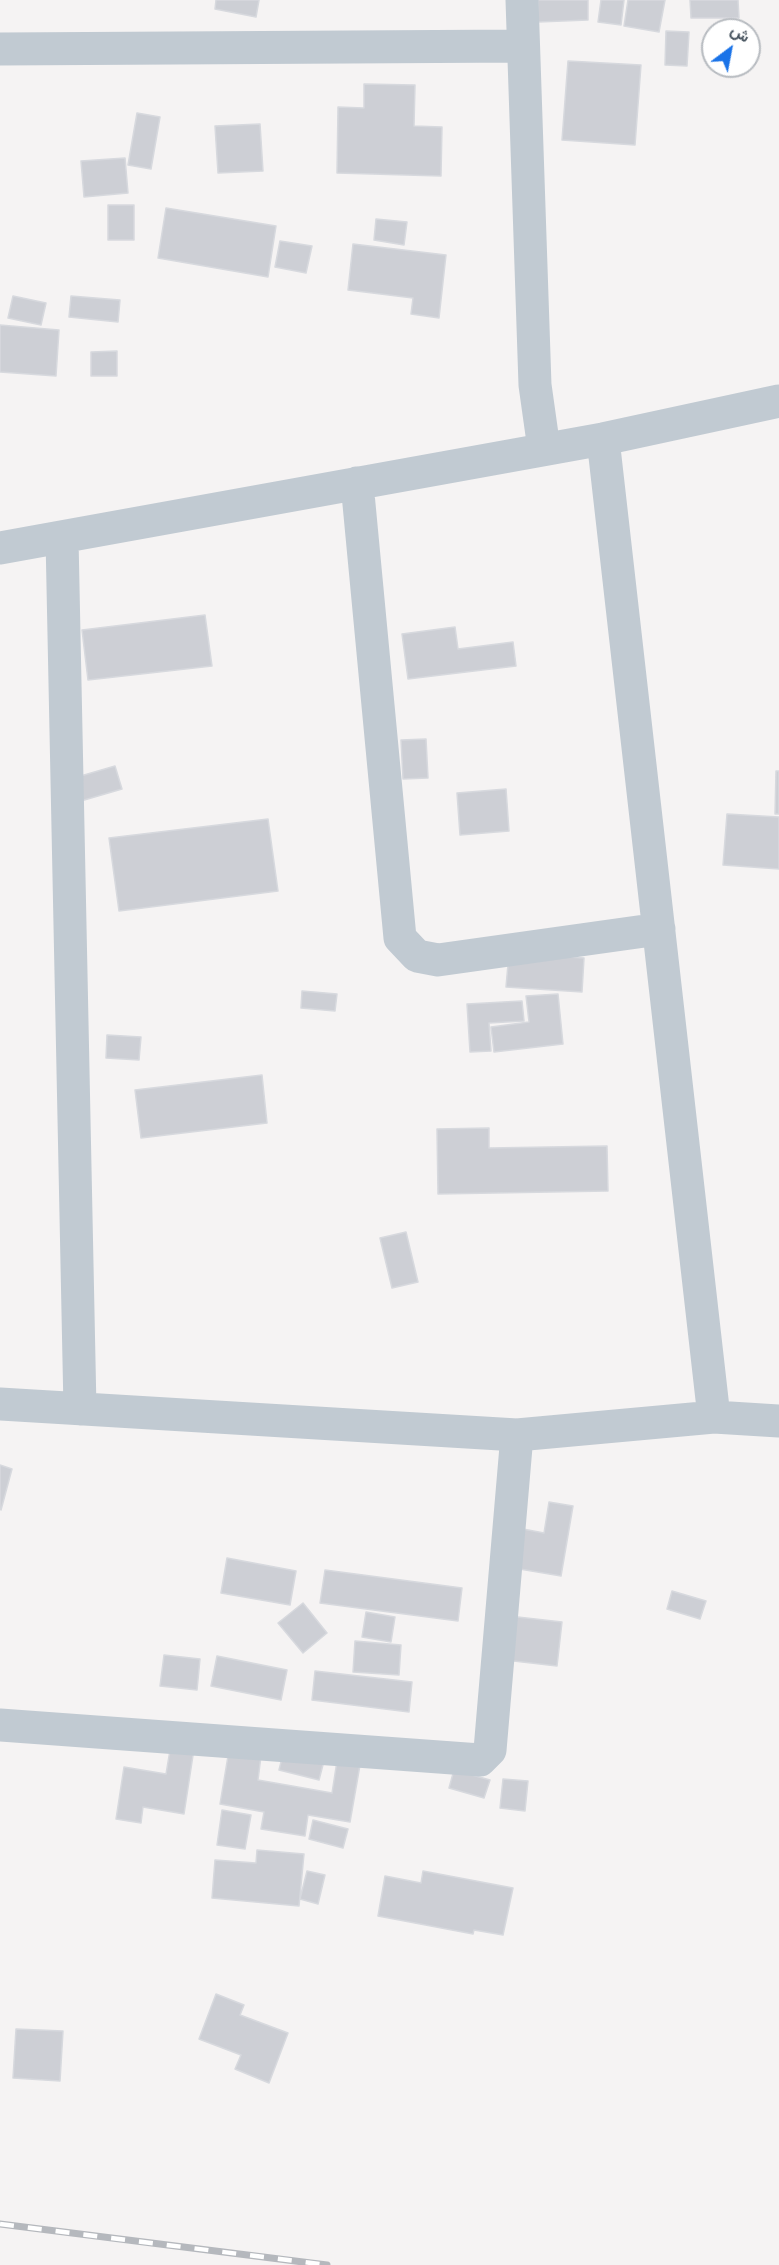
<!DOCTYPE html>
<meta charset="utf-8">
<style>
body{margin:0}
#map{position:relative;width:779px;height:2265px;overflow:hidden;background:#f5f3f3;font-family:"Sofia Sans Condensed",Vazirmatn,sans-serif}
canvas{display:block}
.north{position:absolute;left:701px;top:18px;width:60px;height:60px;box-sizing:border-box;background:#fff;border:2px solid #b7bbc0;border-radius:50%;rotate:32deg;font-size:16px;font-weight:700;line-height:24px;text-align:center;color:#4a5661}
.north::after{content:'';display:block;margin:auto;width:21px;height:27px;background:#1a73e8;clip-path:polygon(50% 0,100% 100%,50% 72%,0 100%)}
</style>
<div id="map">
<canvas width="779" height="2265"></canvas>
<div class="north">ش</div>
</div>
<script>
const context = document.querySelector('canvas').getContext('2d');
context.lineJoin = 'round';
function paint(path, color) {
  context.fillStyle = color;
  context.fill(path, 'evenodd');
}
function trace(path, color, width, dash) {
  context.strokeStyle = color;
  context.lineWidth = width;
  context.lineCap = dash ? 'butt' : 'round';
  context.setLineDash(dash || []);
  context.stroke(path);
}
const building = new Path2D(`
 M216,0h43l-3,17 -41,-8z
 M538,0h50v20l-50,2z
 M601,0h23l-3,25 -23,-3z
 M628,0h37l-6,32 -35,-6z
 M690,0h48l1,18h-48z
 M666,31l23,1 -2,34 -22,-1z
 M568,61l73,4 -6,80 -73,-5z
 M364,84l51,1 -1,41 28,1 -1,49 -104,-3 1,-66 26,1z
 M137,113l23,4 -9,52 -23,-4z
 M260,124l3,47 -45,2 -3,-47z
 M125,158l3,35 -44,4 -3,-36z
 M108,205h26v35h-26z
 M166,208l110,18 -8,51 -110,-19z
 M376,219l31,3 -3,23 -30,-5z
 M280,241l32,5 -6,27 -31,-6z
 M353,244l93,11 -7,63 -28,-4 2,-16 -65,-8z
 M13,296l33,7 -5,22 -33,-7z
 M71,296l49,4 -2,22 -49,-5z
 M0,325l59,5 -3,46 -56,-4z
 M117,351v25h-26v-24z
 M205,615l7,51 -124,14 -6,-50z
 M455,627l3,22 55,-7 3,24 -108,13 -6,-45z
 M426,739l2,39 -25,1 -2,-39z
 M115,766l7,23 -48,14 -7,-23z
 M776,771h3v43h-4z
 M506,789l3,42 -49,4 -3,-42z
 M727,814l52,3v52l-56,-4z
 M268,819l10,72 -159,20 -10,-73z
 M509,953l75,5 -2,34 -76,-5z
 M302,991l35,3 -2,17 -34,-3z
 M558,994l5,50 -69,8 -3,-25 38,-5 -3,-26z
 M522,1001l2,20 -35,2 2,28 -21,1 -3,-48z
 M107,1035l34,2 -2,23 -33,-2z
 M262,1075l5,48 -126,15 -6,-48z
 M489,1128v20l118,-2 1,45 -170,3 -1,-65z
 M406,1232l12,50 -26,6 -12,-50z
 M0,1465l12,4 -11,41 -1,-1z
 M549,1502l24,4 -12,70 -65,-11 6,-40 42,8z
 M227,1558l69,13 -6,34 -69,-12z
 M325,1570l137,18 -4,33 -138,-18z
 M672,1591l34,10 -6,18 -33,-10z
 M303,1603l24,30 -24,20 -25,-30z
 M366,1612l29,5 -4,25 -29,-5z
 M491,1614l71,8 -5,44 -52,-6z
 M355,1641l46,4 -2,30 -46,-3z
 M164,1655l36,4 -3,31 -37,-4z
 M217,1656l70,14 -6,30 -70,-14z
 M315,1671l97,11 -3,30 -97,-12z
 M171,1744l23,5 -10,65 -41,-7 -2,16 -25,-4 8,-52 42,7z
 M229,1750l32,6 -3,24 74,13 5,-32 23,4 -10,57 -42,-7 -3,21 -44,-7 3,-17 -44,-8z
 M284,1750l40,11 -5,19 -40,-10z
 M454,1770l36,10 -6,18 -35,-10z
 M503,1779l25,2 -3,30 -25,-3z
 M222,1810l29,5 -6,34 -28,-4z
 M313,1820l35,9 -5,19 -34,-9z
 M257,1850l47,4 -5,52 -87,-8 3,-38 41,3z
 M307,1871l18,4 -7,29 -18,-5z
 M423,1871l90,17 -10,47 -29,-5 -1,4 -95,-18 7,-40 36,7z
 M216,1994l28,11 -4,10 48,18 -19,50 -34,-14 6,-14 -42,-16z
 M16,2029l47,2 -3,50 -47,-3z`);
const minor = new Path2D(`
 M522,0l13,385 9,64
 M0,49l523,-3
 M603,439l111,978
 M357,483l43,455 17,18 21,4 221,-31
 M62,538l18,871
 M0,548l603,-109 176,-38
 M0,1404l517,31 197,-18 65,4
 M0,1725l480,35 10,-10 27,-315`);
const rail = new Path2D(`
 M0,2224l327,41`);
paint(building, '#cdcfd5');
trace(building, '#d7d9de', 1.5);
trace(minor, '#c1cad2', 33);
trace(rail, '#b5b8bd', 7);
trace(rail, '#fff', 4.5, [14]);
</script>
